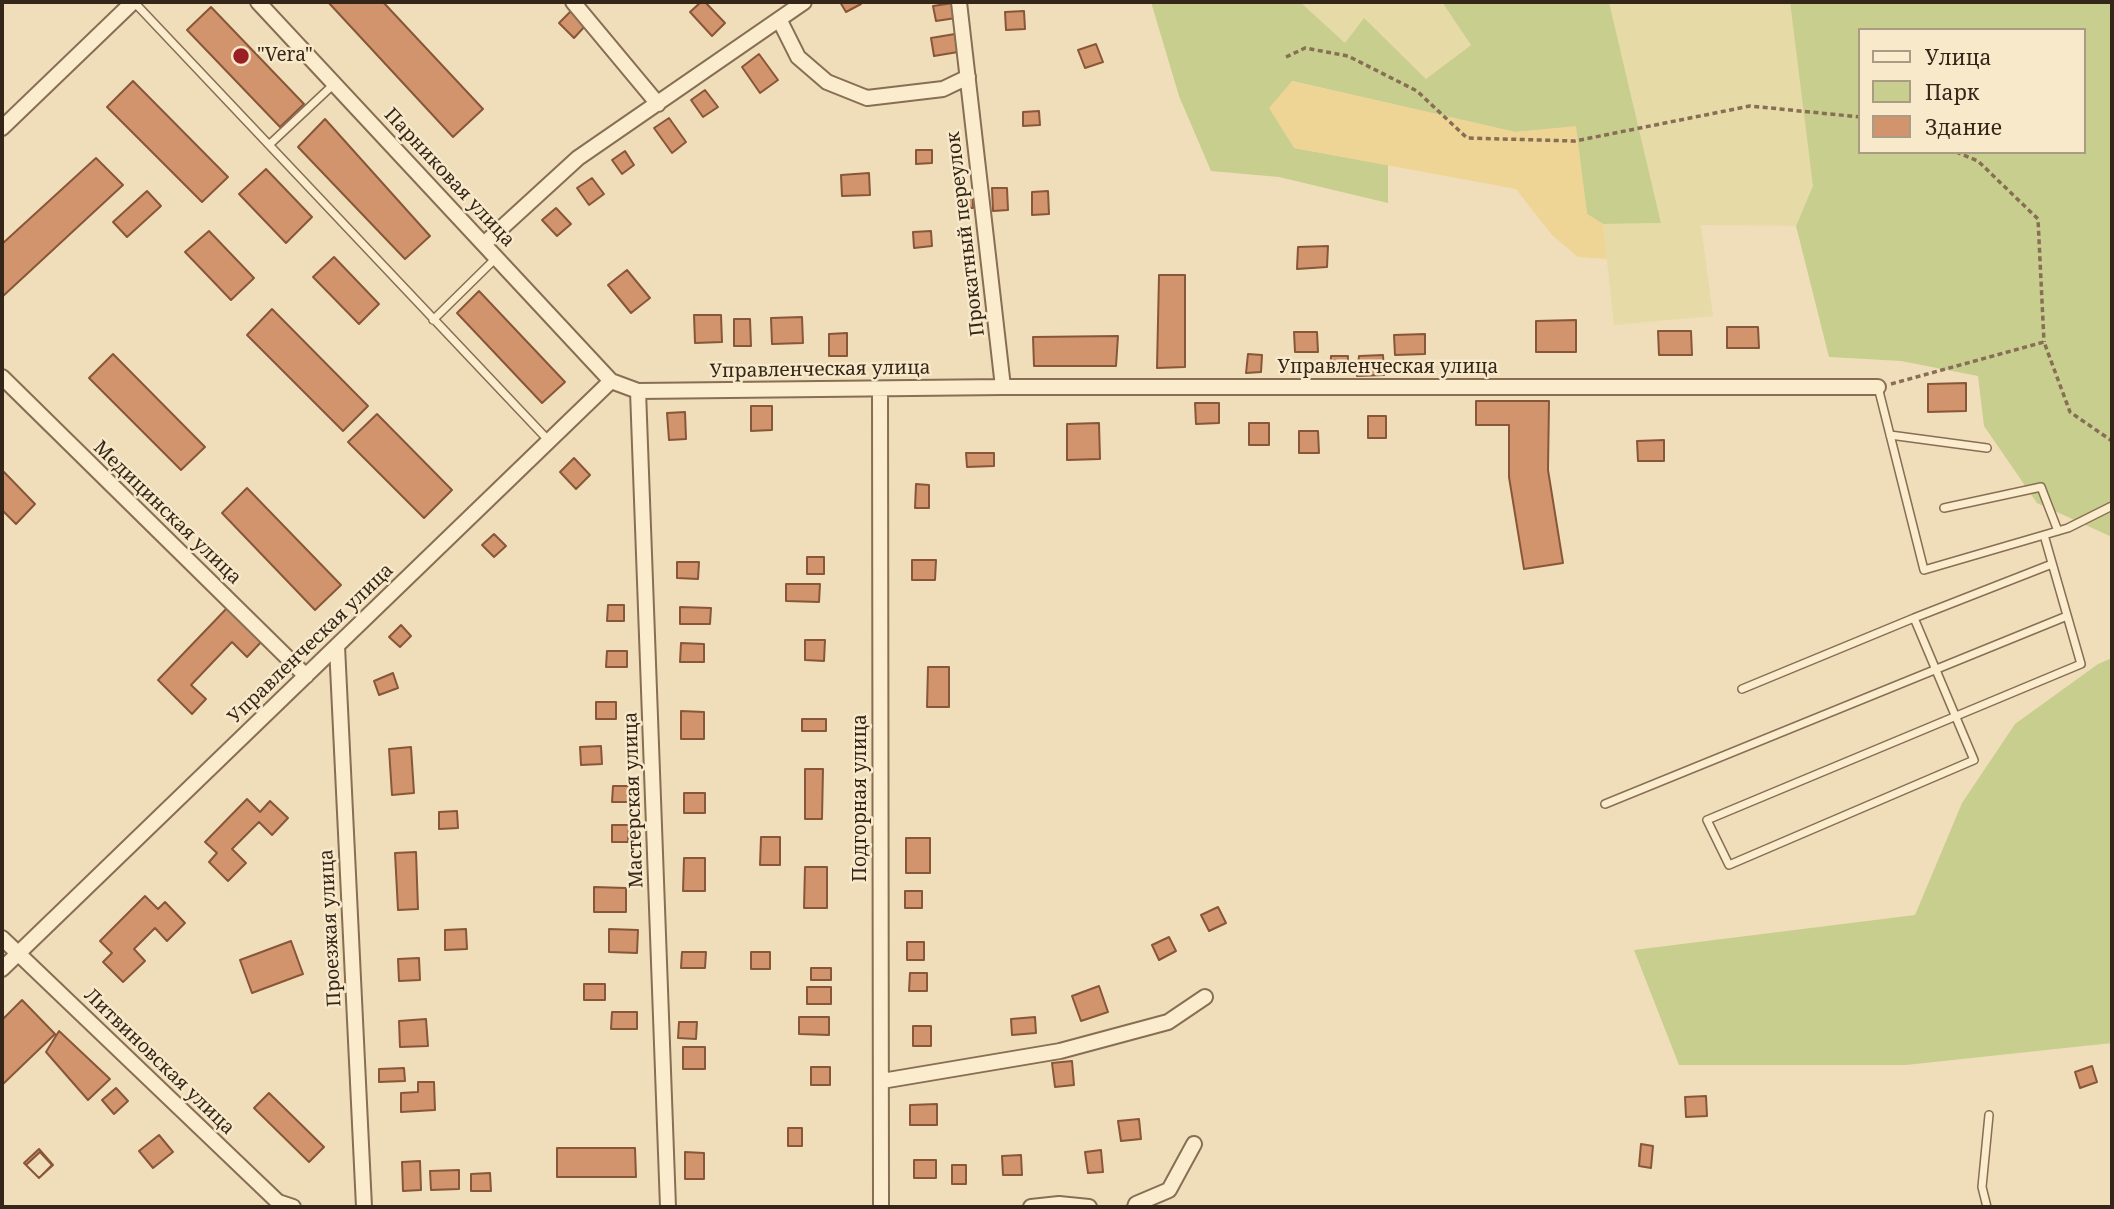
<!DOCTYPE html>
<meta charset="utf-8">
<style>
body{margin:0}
#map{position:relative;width:2114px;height:1209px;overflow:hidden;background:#f0deba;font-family:"Noto Serif",serif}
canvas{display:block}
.frame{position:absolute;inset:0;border:4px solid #35261a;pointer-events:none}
.legend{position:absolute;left:1858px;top:28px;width:228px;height:126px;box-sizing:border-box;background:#f7e9ca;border:2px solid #a99b84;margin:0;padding:9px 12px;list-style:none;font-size:21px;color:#35261a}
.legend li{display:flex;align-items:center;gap:14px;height:35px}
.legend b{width:35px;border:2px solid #a99b84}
</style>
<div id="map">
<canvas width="2114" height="1209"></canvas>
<div class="frame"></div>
<ul class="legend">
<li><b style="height:9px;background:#fbeccd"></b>Улица</li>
<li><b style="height:19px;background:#c8ce8e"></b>Парк</li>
<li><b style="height:19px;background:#d1946d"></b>Здание</li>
</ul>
</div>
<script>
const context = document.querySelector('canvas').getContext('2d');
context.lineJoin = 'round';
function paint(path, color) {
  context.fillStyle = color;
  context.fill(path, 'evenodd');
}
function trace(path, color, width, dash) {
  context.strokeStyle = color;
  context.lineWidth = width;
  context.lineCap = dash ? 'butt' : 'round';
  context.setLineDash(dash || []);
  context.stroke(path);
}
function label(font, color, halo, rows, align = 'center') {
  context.font = font + ' "Noto Serif",serif';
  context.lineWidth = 5;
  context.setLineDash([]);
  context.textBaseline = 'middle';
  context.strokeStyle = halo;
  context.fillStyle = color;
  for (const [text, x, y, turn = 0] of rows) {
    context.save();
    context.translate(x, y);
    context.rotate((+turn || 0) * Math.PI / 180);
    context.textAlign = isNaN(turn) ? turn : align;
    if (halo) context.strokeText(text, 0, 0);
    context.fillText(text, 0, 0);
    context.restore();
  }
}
const farmland = new Path2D(`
 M1300,2h142l29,43 -45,34 -62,-60 -19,25z
 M1609,2h181l24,184 -18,40 -95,-1 12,91 -99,9 -11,-101 58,-1z`);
const green = new Path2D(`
 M1151,2h149l45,41 19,-25 62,61 45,-34 -29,-43h167l52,221 -58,1 -16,-10 -12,-87 -60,5 -223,-51 2,67 94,17v38l-109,-26 -68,-6 -32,-75z
 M1790,2h322v535l-75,-34 -53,-77 -6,-50 -77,-15 -72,-4 -33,-131 17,-40zM1860,30h224v122h-224z
 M2112,658v385l-206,22h-227l-45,-115 281,-35 47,-112 53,-79 83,-60z`);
const sand = new Path2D(`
 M1292,81l223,51 61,-6 11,88 16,10 4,35 -29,-2 -26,-22 -36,-46 -222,-41 -25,-40z`);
const building = new Path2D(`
 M328,2h55l100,107 -30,28z
 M701,2h4l20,21 -13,13 -22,-24z
 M840,2h20l1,2 -15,8z
 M953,3l3,15 -20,3 -3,-15z
 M211,7l93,97 -24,23 -93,-97z
 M571,11l15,14 -12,13 -15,-15z
 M1024,11l1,18 -19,1 -1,-18z
 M955,34l3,18 -24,4 -3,-18z
 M1096,44l7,18 -18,6 -7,-18z
 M759,54l19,26 -18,13 -18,-26z
 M133,81l95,96 -26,25 -95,-95z
 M705,90l13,17 -15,10 -12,-17z
 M1039,111l1,14 -17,1v-14z
 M669,118l17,24 -14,11 -18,-25z
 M325,119l105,117 -25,23 -107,-112z
 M916,150h16v13l-16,1z
 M625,151l9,14 -12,9 -10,-14z
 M96,158l27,27 -121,112v-53z
 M266,169l46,48 -26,26 -47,-49z
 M869,173l1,22 -28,1 -1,-21z
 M592,178l12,16 -15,11 -12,-17z
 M992,188h15l1,22 -15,1z
 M147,191l14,15 -34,31 -14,-15z
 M1048,191l1,23 -17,1v-23z
 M973,193v15h-12l-1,-14z
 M556,208l15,16 -14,12 -15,-16z
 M209,231l45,47 -23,22 -46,-48z
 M931,231l1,15 -18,2 -1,-16z
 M1328,246l-1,21 -30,2 1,-22z
 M334,257l45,47 -20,20 -46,-47z
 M627,270l23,28 -19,15 -23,-28z
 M1159,275h26v92l-28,1z
 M479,291l86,91 -23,21 -85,-90z
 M272,309l96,97 -25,25 -96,-96z
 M694,315h27l1,27 -27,1z
 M802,317l1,26 -31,1 -1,-26z
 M734,319h16l1,27h-17z
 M1576,320v32h-40v-31z
 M1727,327h31l1,21h-32z
 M1658,331h33l1,24h-33z
 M1294,332h23l1,20h-23z
 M847,333v23h-18v-22z
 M1425,334v20l-30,1 -1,-20z
 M1118,336l-2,30h-82l-1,-29z
 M113,354l92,93 -24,23 -92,-92z
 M1248,354l14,1 -1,17 -15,1z
 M1383,355l1,20 -27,1 2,-20z
 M1331,356h17l-1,18h-17z
 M1966,383v28l-38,1v-28z
 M1476,401h73l-1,69 15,93 -39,6 -15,-92v-52h-33z
 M1195,403h24v20l-23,1z
 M751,406h21v24l-21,1z
 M685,412l1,27 -17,1 -2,-27z
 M377,414l75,76 -28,28 -76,-76z
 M1368,416h18v22h-18z
 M1099,423l1,36 -33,1v-36z
 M1249,423h20v22h-20z
 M1299,431h19l1,22h-20z
 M1664,440v21h-26l-1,-20z
 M966,453h28v13l-27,1z
 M574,458l16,17 -14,14 -16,-17z
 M2,470l33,34 -19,20 -14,-14z
 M916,484l13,1v23h-14z
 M247,488l94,97 -26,25 -93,-97z
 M494,534l12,12 -12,11 -12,-12z
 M807,557h17v17h-17z
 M912,560h24l-1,20h-23z
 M677,562h22l-1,17 -21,-1z
 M786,584h34l-1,18 -33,-1z
 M608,605h16v16h-17z
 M228,607l35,33 -16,17 -15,-15 -41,43 15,14 -14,15 -34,-34z
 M680,607l31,1 -1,16h-30z
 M401,625l10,11 -11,11 -11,-10z
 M805,640h20l-1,21 -19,-1z
 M681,643l23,1v18h-24z
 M607,651h20v16h-21z
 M928,667h21v40h-22z
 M393,673l5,15 -19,7 -5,-14z
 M596,702h20v17h-20z
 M681,711l23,1v27h-23z
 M802,719h24v12h-24z
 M601,746l1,18 -21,1 -1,-18z
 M411,747l3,46 -22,2 -3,-46z
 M805,769h18l-1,50h-17z
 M613,786h20v16h-21z
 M684,793h21v20h-21z
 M247,799l13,13 10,-11 18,17 -16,17 -13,-13 -27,27 14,14 -18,18 -19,-19 8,-9 -12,-11z
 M457,811l1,17 -19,1v-17z
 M612,825h17l-1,17h-16z
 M761,837h19v28h-20z
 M906,838h24v35h-24z
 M416,852l2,57 -20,1 -3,-57z
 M684,858h21v33h-22z
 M805,867h22v41h-23z
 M594,887l32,1v24h-32z
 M905,891h17v17h-17z
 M145,896l13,13 7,-7 20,21 -18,18 -12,-13 -21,21 11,12 -22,21 -20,-20 9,-9 -12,-12z
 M1218,907l8,16 -17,8 -8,-16z
 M466,929l1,20 -22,1v-20z
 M609,929l29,1 -1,23 -28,-1z
 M1169,937l7,14 -17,9 -7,-15z
 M291,941l12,33 -51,19 -12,-33z
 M907,942h17v18h-17z
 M682,952h24l-1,16h-24z
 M751,952h19v17h-19z
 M419,958l1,22 -21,1 -1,-22z
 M811,968h20v12h-20z
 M910,973h17v18h-18z
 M584,984h21v16h-21z
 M1099,986l9,26 -27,9 -9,-25z
 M807,987h24v17h-24z
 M22,1000l33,34 -53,51v-65z
 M612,1012h25v17h-26z
 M799,1017h30v18l-30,-1z
 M1035,1017l1,16 -24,2 -1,-16z
 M426,1019l2,27 -28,1 -1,-26z
 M679,1022h18l-1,17 -18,-1z
 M913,1026h18v20h-18z
 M59,1031l51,48 -22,21 -42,-48z
 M683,1047h22v22h-22z
 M1072,1061l2,24 -19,2 -3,-24z
 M2092,1066l5,16 -17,6 -5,-16z
 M811,1067h19v18h-19z
 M404,1068l1,13 -26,1v-13z
 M418,1082h16l1,28 -34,2v-19l17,-1z
 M116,1088l12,13 -14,13 -12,-14z
 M269,1093l55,54 -15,15 -55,-54z
 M1706,1096l1,20 -21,1 -1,-20z
 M937,1104v21h-27v-20z
 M1139,1119l2,20 -20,2 -3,-20z
 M788,1128h14v18h-14z
 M159,1135l14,17 -20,16 -14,-17z
 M1641,1144l12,2 -2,22 -12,-2z
 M557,1148h78l1,29h-79z
 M39,1149l14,16 -14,13 -15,-15z
 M1101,1150l2,22 -15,1 -3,-21z
 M40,1152l12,13 -13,13 -13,-13z
 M685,1152l19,1v26h-19z
 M1021,1155l1,20h-19l-1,-19z
 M914,1160h22v18h-22z
 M420,1161l1,29 -18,1 -1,-29z
 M952,1165h14v19h-14z
 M459,1170v19l-28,1 -1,-19z
 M490,1173l1,18h-20v-17z`);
const path = new Path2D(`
 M1286,57l19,-9 43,8 69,35 50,47 108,3 175,-35 110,11
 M1956,152l22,9 60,58 6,123
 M1891,384l153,-42 26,70 42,29`);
const service = new Path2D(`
 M134,2l415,439
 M270,144l64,-60
 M433,320l64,-63
 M1878,387l46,183 144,-42 44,-22
 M1890,435l97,13
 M1944,508l97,-21 17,44
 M1914,618l138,-54
 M1742,689l172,-71 60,142 -245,105 -22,-45 374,-156 -37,-129
 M1605,804l462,-188
 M1987,1207l-5,-20 7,-72`);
const minor = new Path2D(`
 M258,2l353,379 27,10 365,-4h875
 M573,2l85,102
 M959,2l44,385
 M780,21l18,36 29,25 40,16 76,-9 25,-12
 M2,128l131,-126
 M484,244l94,-86 226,-156
 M2,377l304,299
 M880,389l1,818
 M638,391l30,816
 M337,646l27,561
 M2,938l276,264 15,5
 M2,969l609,-588
 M882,1081l178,-30 108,-29 37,-25
 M1031,1207l28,-3 30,3
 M1135,1207l1,-3 33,-14 25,-46`);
const markers = [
 [241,56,9,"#992125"]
];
const poiNames = [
 ["\"Vera\"",257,56]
];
const streetNames = [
 ["Парниковая улица",449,178,47],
 ["Прокатный переулок",966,234,-97],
 ["Управленческая улица",1388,368],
 ["Управленческая улица",820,370,-1],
 ["Медицинская улица",167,513,44],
 ["Управленческая улица",311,644,-44],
 ["Подгорная улица",861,798,-90],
 ["Мастерская улица",634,800,-92],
 ["Проезжая улица",331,928,-93],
 ["Литвиновская улица",159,1062,44]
];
paint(farmland, '#e6daa7');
paint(green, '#c8ce8e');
paint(sand, '#eed495');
paint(building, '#d1946d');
trace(building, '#885638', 2);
trace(service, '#876e54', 10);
trace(minor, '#876e54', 18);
trace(path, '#876e54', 3.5, [5, 3.5]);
trace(service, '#fbeccd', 7);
trace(minor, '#fbeccd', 14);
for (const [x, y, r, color] of markers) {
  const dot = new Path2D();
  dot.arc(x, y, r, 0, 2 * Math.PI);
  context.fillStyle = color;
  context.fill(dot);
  trace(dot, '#f7e9ca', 2.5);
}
label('19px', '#35261a', '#f7e9ca', poiNames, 'left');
label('19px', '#35261a', '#f7e9ca', streetNames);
</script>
